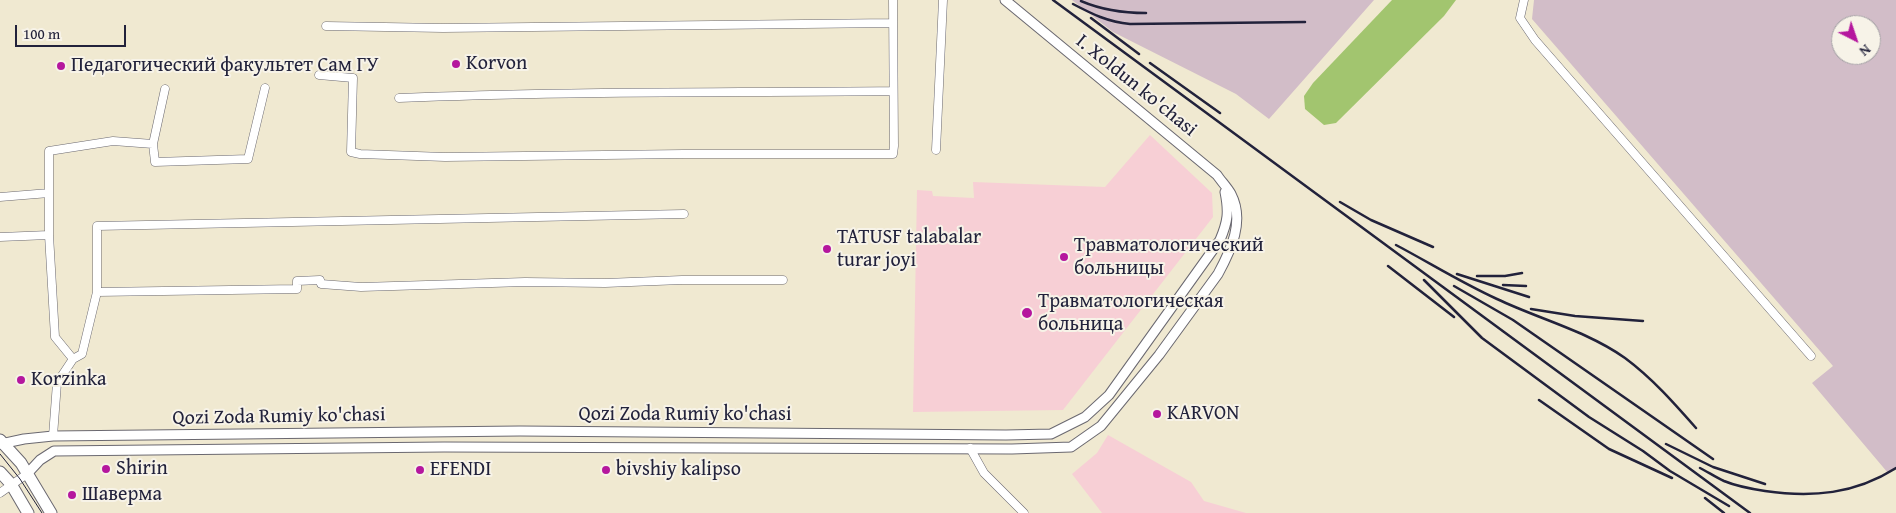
<!DOCTYPE html>
<meta charset="utf-8">
<style>
body{margin:0}
#map{position:relative;width:1896px;height:513px;overflow:hidden;background:#f0e9d1;font-family:"Gentium Book Plus",serif}
canvas{display:block}
.north{position:absolute;left:1831px;top:15px;width:50px;height:50px;box-sizing:border-box;background:#f7f3e8;border:1px solid #a29fa3;border-radius:50%;rotate:139deg;font-size:14px;font-weight:700;line-height:20px;text-align:center;color:#22223b}
.north::after{content:'';display:block;margin:auto;width:18px;height:22px;background:#b5179e;clip-path:polygon(50% 0,100% 100%,50% 72%,0 100%)}
.scale{position:absolute;left:15px;top:25px;width:111px;height:22px;box-sizing:border-box;border:2px solid #22223b;border-top:0;padding-left:6px;font-size:15px;line-height:18px;white-space:nowrap;color:#22223b;-webkit-text-stroke:4px #f7f3e8;paint-order:stroke}
</style>
<div id="map">
<canvas width="1896" height="513"></canvas>
<div class="north">N</div>
<div class="scale">100 m</div>
</div>
<script>
const context = document.querySelector('canvas').getContext('2d');
context.lineJoin = 'round';
function paint(path, color) {
  context.fillStyle = color;
  context.fill(path, 'evenodd');
}
function trace(path, color, width, dash) {
  context.strokeStyle = color;
  context.lineWidth = width;
  context.lineCap = dash ? 'butt' : 'round';
  context.setLineDash(dash || []);
  context.stroke(path);
}
function label(font, color, halo, rows, align = 'center') {
  context.font = font + ' "Gentium Book Plus",serif';
  context.lineWidth = 4;
  context.setLineDash([]);
  context.textBaseline = 'middle';
  context.strokeStyle = halo;
  context.fillStyle = color;
  for (const [text, x, y, turn = 0] of rows) {
    context.save();
    context.translate(x, y);
    context.rotate((+turn || 0) * Math.PI / 180);
    context.textAlign = isNaN(turn) ? turn : align;
    if (halo) context.strokeText(text, 0, 0);
    context.fillText(text, 0, 0);
    context.restore();
  }
}
const built = new Path2D(`
 M1150,135l62,58 1,24 -150,193 -150,2 4,-222 15,1 1,5 41,2 -1,-16 132,5z
 M1108,435l83,47 13,19 42,12h-144l-30,-39 25,-21z`);
const industrial = new Path2D(`
 M1072,0h302l-105,119 -33,-25 -123,-62z
 M1534,0h362v468l-8,5 -76,-90 21,-17 -301,-347zM1841,25h30v30h-30z`);
const green = new Path2D(`
 M1392,0h64l-12,16 -108,107 -12,2 -19,-16 -1,-13 9,-13z`);
const minor = new Path2D(`
 M1524,0l-4,18 15,22 276,316
 M326,26l117,2 450,-5
 M319,75l34,3 -2,74 9,2 85,3 239,-3h209l1,-8 -1,-146
 M399,98c165,-7 329,-5 494,-7
 M153,144l2,18 93,-3 17,-71
 M936,150l7,-150
 M0,197l49,-4v-42l64,-10 40,3 12,-55
 M49,235v-42
 M0,237l49,-2 6,102 18,22 9,-5 15,-62v-66l587,-12
 M97,292l200,-3v-8l23,-1 1,4 40,3 164,-5 80,1 77,-3h101
 M53,436l4,-53 16,-24
 M970,448l14,25 40,40
 M0,493l27,-19`);
const tertiary = new Path2D(`
 M0,444l24,-5 29,-3 467,-5 486,4 45,-1 34,-17 24,-22 111,-155c8,-19 9,-28 5,-48
 M27,474l13,-14 14,-9 390,-4 568,2 59,-2 30,-21 58,-71 59,-81c13,-24 27,-53 13,-80 -4,-7 -10,-13 -14,-19l-212,-175`);
const primary = new Path2D(`
 M0,440l21,23 30,50
 M0,472l11,12 17,29`);
const tram = new Path2D(`
 M0,454l20,25 22,34`);
const rail = new Path2D(`
 M1053,0l697,513
 M1081,1c21,9 42,12 65,12
 M1073,4c19,10 35,18 57,20l175,-2
 M1091,18l48,36
 M1150,63l70,50
 M1340,202l31,18 62,27
 M1396,245c34,18 66,38 101,54 42,20 90,32 128,59 27,20 49,45 71,70
 M1388,266l66,51
 M1457,274l72,23
 M1477,276h28l17,-3
 M1424,280l58,58 107,79 54,34 27,20 59,35
 M1503,285l23,1
 M1454,286l59,34 200,139
 M1531,309l44,7 68,5
 M1539,400l70,49 63,29
 M1666,444l47,23 52,17
 M1700,468c8,4 15,9 24,13 12,5 28,8 41,10 47,7 90,3 131,-23
 M1705,498l19,15`);
const markers = [
 [456,64,5,"#b5179e"],
 [61,66,5,"#b5179e"],
 [827,249,5,"#b5179e"],
 [1064,257,5,"#b5179e"],
 [1027,313,6,"#b5179e"],
 [21,380,5,"#b5179e"],
 [1157,414,5,"#b5179e"],
 [106,469,5,"#b5179e"],
 [420,470,5,"#b5179e"],
 [606,470,5,"#b5179e"],
 [72,495,5,"#b5179e"]
];
const poiNames = [
 ["Korvon",466,64],
 ["Педагогический факультет Сам ГУ",71,66],
 ["TATUSF talabalar",837,238],
 ["turar joyi",837,261],
 ["Травматологический",1074,246],
 ["больницы",1074,269],
 ["Травматологическая",1038,302],
 ["больница",1038,325],
 ["Korzinka",31,380],
 ["KARVON",1167,414],
 ["Shirin",116,469],
 ["EFENDI",430,470],
 ["bivshiy kalipso",616,470],
 ["Шаверма",82,495]
];
const streetNames = [
 ["I. Xoldun ko'chasi",1136,86,39],
 ["Qozi Zoda Rumiy ko'chasi",685,415],
 ["Qozi Zoda Rumiy ko'chasi",279,417,-1]
];
paint(built, '#f7cfd5');
paint(industrial, '#d2bdc8');
paint(green, '#a2c56f');
trace(minor, '#6a6870', 9);
trace(tertiary, '#6a6870', 11);
trace(primary, '#6a6870', 13);
trace(minor, '#fff', 8);
trace(tertiary, '#fff', 9);
trace(primary, '#fff', 11);
trace(tram, '#22223b', 1);
trace(rail, '#22223b', 2.5);
for (const [x, y, r, color] of markers) {
  const dot = new Path2D();
  dot.arc(x, y, r, 0, 2 * Math.PI);
  context.fillStyle = color;
  context.fill(dot);
  trace(dot, '#f7f3e8', 2);
}
label('20px', '#22223b', '#f7f3e8', poiNames, 'left');
label('20px', '#22223b', '#f7f3e8', streetNames);
</script>
